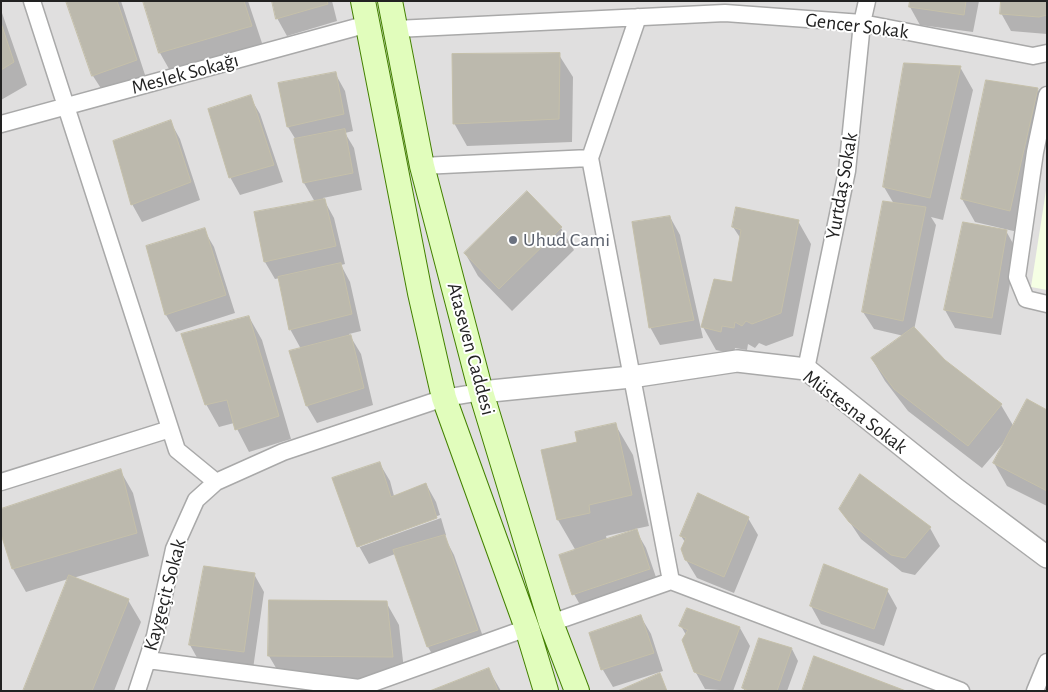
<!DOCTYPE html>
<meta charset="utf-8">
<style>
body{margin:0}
#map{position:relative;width:1048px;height:692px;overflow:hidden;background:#f2f2e8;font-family:"Alegreya Sans",sans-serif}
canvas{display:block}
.frame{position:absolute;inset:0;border:2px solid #222;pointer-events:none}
</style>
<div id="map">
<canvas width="1048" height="692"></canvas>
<div class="frame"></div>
</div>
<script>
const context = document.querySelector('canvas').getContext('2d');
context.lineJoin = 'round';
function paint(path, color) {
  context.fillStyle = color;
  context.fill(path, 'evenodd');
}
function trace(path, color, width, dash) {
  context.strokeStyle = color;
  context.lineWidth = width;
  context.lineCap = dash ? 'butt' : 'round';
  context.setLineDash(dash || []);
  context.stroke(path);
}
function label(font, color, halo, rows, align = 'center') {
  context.font = font + ' "Alegreya Sans",sans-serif';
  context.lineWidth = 4;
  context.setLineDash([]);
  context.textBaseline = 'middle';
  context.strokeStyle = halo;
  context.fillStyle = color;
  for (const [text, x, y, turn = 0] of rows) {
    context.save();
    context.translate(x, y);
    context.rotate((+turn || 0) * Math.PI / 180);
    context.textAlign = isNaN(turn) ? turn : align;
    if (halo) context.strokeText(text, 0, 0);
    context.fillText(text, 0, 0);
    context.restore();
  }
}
const residential = new Path2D(`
 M1,1h1046v690h-1046z`);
const education = new Path2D(`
 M1047,184v106l-16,-3z`);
const shadow = new Path2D(`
 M68,1h53l25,77 -42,15 -11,-17z
 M144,1h104l16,48 -91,27 -13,-23z
 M273,1h59l5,20 -50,15 -10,-18z
 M911,1h68l-6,31 -53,-7 -10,-18z
 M1047,1v33l-36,-3 -10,-18z
 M1,10l26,75 -26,15z
 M559,55l14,22 -1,65 -105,4 -13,-23z
 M960,67l13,23 -30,130 -12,-3 5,8 -22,105 30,31 57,44 13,22 33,-16v95l-40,-20 -13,-23 13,-24 -25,29 -74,-57 -23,-30 -13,-22 32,-23 -30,-7 -11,-17 31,-108 -10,-17z
 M335,73l10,18 8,40 -8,2 9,15 8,42 -39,8 11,20 11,46 -4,1 9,17 11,49 -12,3 12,20 12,51 -56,18 -10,-17 -16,-55 10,-2 -11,-20 -10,-51 -5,1 -10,-17 50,-60 -11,-19 -8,-43 -8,-13z
 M1037,89l10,17 -25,127 -47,-11 -13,-23z
 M250,97l10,17 23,68 -43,13 -10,-18z
 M170,121l10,18 20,61 -58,22 -10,-18z
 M670,217l10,18 23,103 -43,7 -10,-18z
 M798,221l13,23 -18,92 -27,10 -7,-3 -4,5 -7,-4 -1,6 -12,-2 -1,6 -18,-4 -13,-23 30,-44 8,-44 -8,-12z
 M561,228l13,22 -62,61 -34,-35 -13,-23z
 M1005,229l11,20 -15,86 -46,-7 -10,-18z
 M204,230l10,17 21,66 -59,19 -10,-17 -19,-68z
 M249,317l13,23 29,99 -42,13 -15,-29 -15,4 -13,-23z
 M615,424l18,31 16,71 -14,3 11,19 13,38 -75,26 -10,-18 2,-43 -18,-31 -16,-69 37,-8zM633,530l1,1 -27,9 -1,-4z
 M380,464l10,17 4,15 32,-12 10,18 4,13 -80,29v3l81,-29 5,17 -2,1 10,19 33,93 -49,16 -10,-17 -33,-93 -26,10 -10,-18z
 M120,470l13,23 16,63 -76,22 55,22 13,22 -27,69h-90l44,-112 -42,13 -13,-23 -12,-40z
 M841,509l89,19 10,18 -25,29 -13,-3 -41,-33z
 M748,518l10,17 -24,58 -37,-15 -11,-18 -1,-18 -4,-6z
 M205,568l49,6 10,18 -11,77 -53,-6 -10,-18z
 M887,590l10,18 -13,38 -63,-22 -10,-18z
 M386,602l13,23 6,54 -123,-1 -13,-22z
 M688,610l52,18 10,18 -17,45 -28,-2 -10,-18 -9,-36 -5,-9z
 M641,617l10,17 12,37 -50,16 -10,-17 -12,-37z
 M792,649l6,12 -11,30h-42l-2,-3z
 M489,670l12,21h-68z`);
const building = new Path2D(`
 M66,1h51l20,59 -45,16z
 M143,1h101l8,25 -93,27z
 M272,1h55l1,3 -52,15z
 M910,1h56l-2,14 -55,-8z
 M1001,1h46v14l-8,2 -39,-3z
 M1,23l13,39 -13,8z
 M560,53l-1,66 -106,5 -1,-70z
 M904,63l57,3 -31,132 -47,-11z
 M336,72l8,42 -57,13 -9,-44z
 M986,80l52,8 -28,123 -49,-12z
 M251,95l23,70 -45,13 -21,-69z
 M171,120l20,62 -60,23 -18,-64z
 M345,129l8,44 -50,10 -9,-44z
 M527,191l35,36 -63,62 -35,-36z
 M325,199l11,47 -72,16 -10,-50z
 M883,201l43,6 -23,114 -41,-9z
 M736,207l63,13 -18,93 -29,11 -6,-3 -4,5 -7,-4 -1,6 -12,-2 -1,6 -20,-5 13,-48 18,3 9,-52 -9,-3z
 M670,216l24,104 -45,8 -17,-106z
 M963,222l44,8 -15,88 -48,-8z
 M205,228l21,67 -61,20 -19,-69z
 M341,263l11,51 -63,16 -11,-53z
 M249,316l30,100 -44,14 -8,-30 -22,5 -24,-71z
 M914,327l31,33 57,44 -34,42 -74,-57 -23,-31z
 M351,335l13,53 -58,18 -17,-55z
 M1027,399l20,11v81l-54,-28z
 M616,423l16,72 -43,10 1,8 -33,7 -16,-70 36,-8 -2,-10z
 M380,462l11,35 35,-14 11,35 -80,29 -25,-69z
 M121,469l16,64 -125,36 -11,-35v-25z
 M860,474l71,53 -26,31 -14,-3 -42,-33 -10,-13z
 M698,493l51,24 -25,60 -39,-17 -4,-11 5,-11 -6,-2z
 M637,529l13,40 -78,26 -13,-40z
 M445,535l33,95 -51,17 -34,-97z
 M824,564l64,25 -14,40 -64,-23z
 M204,566l51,7 -11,79 -55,-7z
 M69,575l60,24 -37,92h-69z
 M269,600l118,1 6,56 -125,-1z
 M687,608l53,19 -20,54 -26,-9 -12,-32 6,-10 -9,-4z
 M641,615l13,38 -53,17 -12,-37z
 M759,638l33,10 -15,43h-28l-7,-3z
 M814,656l92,35h-104z
 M489,668l9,23h-68z
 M660,673l7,18h-49z`);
const minor = new Path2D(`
 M32,1l145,449 39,32
 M638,17l-48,141 81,423 290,110
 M396,29l329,-16 137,10 171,33 14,-3
 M1047,95l-12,57 -18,125 9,22 21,5
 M1,124l367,-100
 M422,166l168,-8
 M806,369l41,-198 15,-148 5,-22
 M1,482l169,-53
 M551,623l120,-42
 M148,660l211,28 168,-60
 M137,691l18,-55 19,-87 22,-49 20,-18 67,-30 161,-54 37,-6
 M1035,691l12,-29`);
const tertiary = new Path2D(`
 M481,392l150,-15 106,-16 69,8 150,120 91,68`);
const secondary = new Path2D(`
 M363,1l57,292 24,105 83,230 19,63
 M390,1l32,165 59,226 70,231 26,68`);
const markers = [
 [513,240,5,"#6b7280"]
];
const streetNames = [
 ["Gencer Sokak",857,26,7],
 ["Meslek Sokağı",185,74,-15],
 ["Yurtdaş Sokak",842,186,-80],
 ["Ataseven Caddesi",471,349,75],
 ["Müstesna Sokak",855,412,37],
 ["Kaygeçit Sokak",165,595,-75]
];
const worshipNames = [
 ["Uhud Cami",523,240]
];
paint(residential, '#e0dfdf');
paint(education, '#f5ffe4');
paint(shadow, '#0003');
paint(building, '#bcb9ad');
trace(building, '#c5c0aa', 1);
trace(minor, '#a9a9a9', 19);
trace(tertiary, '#a9a9a9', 24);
trace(secondary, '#438100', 26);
trace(minor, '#fff', 16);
trace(tertiary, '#fff', 21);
trace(secondary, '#e1fdbc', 24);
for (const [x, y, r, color] of markers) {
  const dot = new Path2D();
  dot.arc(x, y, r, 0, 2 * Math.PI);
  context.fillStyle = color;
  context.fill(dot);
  trace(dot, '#fff', 2);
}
label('20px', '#222', '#fff', streetNames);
label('20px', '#5b616d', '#fff', worshipNames, 'left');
</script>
